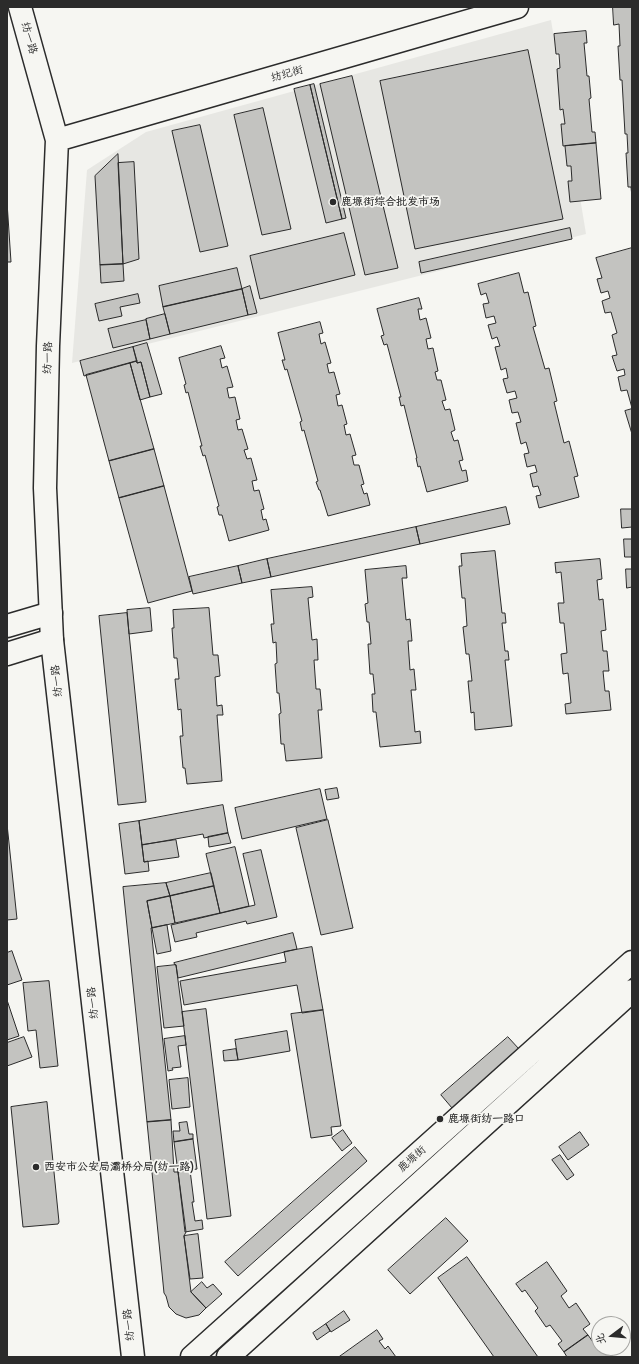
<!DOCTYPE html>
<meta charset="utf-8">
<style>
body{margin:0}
#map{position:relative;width:639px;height:1364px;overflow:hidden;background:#f6f6f2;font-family:Delius,"LXGW WenKai TC",sans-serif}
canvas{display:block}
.frame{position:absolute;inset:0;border:8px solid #2b2b2b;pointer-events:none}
.north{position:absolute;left:591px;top:1316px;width:40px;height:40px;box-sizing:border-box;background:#f6f6f2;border:1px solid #a5a5a2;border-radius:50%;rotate:254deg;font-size:11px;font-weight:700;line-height:16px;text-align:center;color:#2b2b2b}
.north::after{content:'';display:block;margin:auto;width:14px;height:18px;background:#2b2b2b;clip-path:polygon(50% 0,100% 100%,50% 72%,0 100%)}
</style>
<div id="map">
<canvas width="639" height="1364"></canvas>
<div class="frame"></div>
<div class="north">北</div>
</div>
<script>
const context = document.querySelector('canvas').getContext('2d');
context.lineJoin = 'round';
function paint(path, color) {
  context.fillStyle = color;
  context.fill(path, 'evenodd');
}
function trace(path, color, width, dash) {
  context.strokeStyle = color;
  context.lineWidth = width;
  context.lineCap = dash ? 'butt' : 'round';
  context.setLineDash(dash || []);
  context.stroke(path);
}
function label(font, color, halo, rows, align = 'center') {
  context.font = font + ' Delius,"LXGW WenKai TC",sans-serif';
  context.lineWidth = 3.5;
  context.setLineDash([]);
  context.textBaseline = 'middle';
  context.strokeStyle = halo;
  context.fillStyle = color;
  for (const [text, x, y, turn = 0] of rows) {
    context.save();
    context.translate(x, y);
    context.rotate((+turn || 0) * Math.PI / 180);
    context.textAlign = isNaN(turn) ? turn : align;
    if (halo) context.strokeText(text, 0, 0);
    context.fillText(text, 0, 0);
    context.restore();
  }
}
const built = new Path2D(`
 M551,20l35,214 -514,129 15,-193 59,-38z`);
const building = new Path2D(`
 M613,7h19v190l-1,-10h-3l-2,-34h2l-1,-19h-2l-3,-54h-2l-2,-34h2l-1,-22 -5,1z
 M586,31l1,12h-3l3,33h2l2,22 -2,1 3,33h3l1,11 -33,3 -2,-22h4l-2,-15 -3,1 -3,-41 3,-1 -1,-14h-3l-2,-20z
 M528,50l35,169 -148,30 -35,-168z
 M352,76l46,192 -33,7 -45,-191z
 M314,84l32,134 -4,1 -32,-134z
 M310,85l32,134 -16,4 -32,-134z
 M263,108l28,121 -29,6 -28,-120z
 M200,125l28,121 -28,6 -28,-121z
 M596,143l5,56 -31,3 -2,-21h4l-1,-15h-4l-2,-20z
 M118,154l5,110 -23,1 -5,-89z
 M134,162l5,97 -16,5 -5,-101z
 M7,202l4,60h-4z
 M570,228l2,11 -151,34 -2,-11z
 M344,233l11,42 -95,24 -10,-43z
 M632,248v160l-5,-18 -6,1 -3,-14 7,-2 -1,-6 -7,2 -5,-15 5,-1 -5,-20 5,-2 -6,-21 -6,1 -3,-12 8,-3 -2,-7 -7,2 -4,-14 5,-1 -6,-20z
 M123,264l1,17 -23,2 -1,-18z
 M237,268l5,21 -79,18 -4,-21z
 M519,273l5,20 4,-1 8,34 -3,1 12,42 4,-1 8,33 -3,1 10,41 5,-2 9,35 -4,1 5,20 -40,11 -3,-12 5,-1 -3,-9 -5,1 -3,-13 7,-2 -2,-7 -8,2 -3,-13 5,-1 -3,-11 -5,2 -5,-21 5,-1 -3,-10 -6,1 -3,-13 8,-2 -2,-7 -8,2 -4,-14 5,-1 -2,-10 -5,2 -6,-23 5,-1 -3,-9 -5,2 -4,-14 8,-2 -2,-7 -8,2 -3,-14 6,-1 -3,-10 -5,2 -3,-11z
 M250,286l7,27 -9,2 -6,-26z
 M242,289l6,26 -78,19 -7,-27z
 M138,294l2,9 -20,4 2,9 -23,5 -4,-17z
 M419,298l3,11h-4l2,11 6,-2 5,20 -5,1 2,10 5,-1 5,23 -3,1 2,8h4l5,20 -4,1 3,9 5,-1 5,21 -4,2 3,9 4,-1 5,20 -4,1 3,10 4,-1 2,11 -41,11 -7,-26 -2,1 -2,-9h1l-13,-53 -3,1 -2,-9h2l-14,-53 -3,1 -3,-9 3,-1 -7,-26z
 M165,314l5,20 -20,5 -4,-20z
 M146,320l4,19 -37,9 -5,-19z
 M320,322l3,11 -4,1 2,10 4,-2 6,21 -4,1 2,9 5,-1 6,22 -4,1 2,11 4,-1 5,19 -3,1 2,10 4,-1 6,21 -4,1 2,9h5l5,19 -3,1 3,9 3,-1 3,12 -42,11 -8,-26h-1l-3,-8 2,-1 -14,-51 -2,1 -2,-9 2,-1 -15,-52 -2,1 -3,-10h3l-7,-27z
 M147,343l15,51 -12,3 -9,-35 -4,1 -4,-16z
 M221,346l4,12 -5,1 2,9 5,-2 6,21 -6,1 2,10 6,-1 5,22 -4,1 2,10 4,-1 6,20 -4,1 3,9 4,-1 6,22 -5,1 2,10 5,-1 5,19 -3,1 2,10 3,-1 3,11 -40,11 -7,-26h-3l-2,-8 2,-1 -14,-51 -2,1 -3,-10h2l-14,-54 -2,1 -2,-8 2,-1 -7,-26z
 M133,347l4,14 -53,15 -4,-15z
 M137,361v2l4,-1 9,35 -10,3 -10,-37z
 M130,363l24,86 -45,12 -23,-86z
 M632,409v25l-7,-23z
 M154,449l10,37 -45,12 -10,-37z
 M164,486l28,105 -44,12 -29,-105z
 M506,507l4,17 -90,20 -4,-17z
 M621,509h11v18l-10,1z
 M416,527l4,17 -149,33 -4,-18z
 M624,539h8v18h-7z
 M495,551l7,62h3l1,10h-4l3,28h3l1,9h-4l7,66 -37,4 -1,-18 -3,1 -3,-32h4l-3,-27h-3l-3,-27 4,-1 -2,-28h-3l-3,-32h3l-1,-12z
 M267,559l4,18 -29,6 -4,-17z
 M600,559l2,20 -5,1 2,20 4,-1 3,31 -5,1 2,20h4l2,20h-6l2,20h4l2,19 -45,4 -1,-10 6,-1 -3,-30 -5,1 -2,-20 6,-1 -3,-30h-4l-2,-20h6l-3,-31 -5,1 -1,-10z
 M238,566l4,17 -49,11 -4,-17z
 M406,566l1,12h-5l4,42 4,-1 2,22h-4l2,29 4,-1 2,21h-5l4,42 5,-1 1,12 -41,4 -4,-35h-3l-1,-18h3l-2,-20h-3l-2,-30h3l-2,-22h-2l-2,-18 3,-1 -3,-33z
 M626,569h6v18l-5,1z
 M312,587l1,10 -5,1 4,42 5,-1 1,21h-4l2,29h4l2,21h-4l4,48 -36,3 -2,-17h-3l-2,-30 2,-1 -2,-20h-2l-2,-29 2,-1 -1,-21 -3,1 -2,-19h3l-3,-34z
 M150,608l2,23 -23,3 -2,-24z
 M209,608l4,47h5l2,21 -5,1 2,29 5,-1 1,10h-6l5,66 -35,3 -2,-16h-2l-3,-32h3l-2,-27 -3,1 -3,-31h4l-2,-21h-3l-2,-30h2l-1,-18z
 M127,613l19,189 -28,3 -19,-189z
 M337,788l2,10 -12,2 -2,-10z
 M320,789l7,30 -85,20 -7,-31z
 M223,805l5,28 -24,5 -1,-4 -61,11 -3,-24z
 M328,820l25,108 -32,7 -25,-107z
 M139,821l5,41 4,-1 1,10 -24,3 -6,-50z
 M7,824l10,95 -10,1z
 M228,833l3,10 -22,4 -1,-10z
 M176,840l3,17 -35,5 -2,-17z
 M235,847l14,59 -29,7 -14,-59z
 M261,850l16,67 -30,7 -1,-3 -50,12 1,4 -22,5 -4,-17 84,-20 -12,-51z
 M211,873l3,13 -44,10 -4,-13z
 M166,883l4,13 -23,5 5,27h-1l20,192 -24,2 -24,-235z
 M214,886l6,27 -45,10 -5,-27z
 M170,896l5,27 -23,5 -5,-27z
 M167,925l4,26 -14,3 -5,-26z
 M293,933l4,16 -119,29 -2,-13h-1l-1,-2z
 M312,947l11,63 -21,3 -5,-28 -113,20 -4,-24 106,-19 -2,-10z
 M12,951l10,29 -15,5v-32z
 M176,965l8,61 -20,2 -7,-61z
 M49,981l9,85 -18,2 -4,-38 -8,1 -5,-48z
 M7,1000l12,36 -12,4z
 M206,1009l25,207 -24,3 -25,-207z
 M323,1010l18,116 -10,1 1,8 -21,3 -20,-124z
 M287,1031l3,20 -52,9 -3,-20z
 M185,1036l1,9 -8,1 3,21 -9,1 1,2 -5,1 -4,-32z
 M24,1037l8,20 -25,9v-23z
 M508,1037l11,12 -67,59 -11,-13z
 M236,1049l2,11 -14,1 -1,-10z
 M188,1078l2,29 -18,2 -3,-29z
 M47,1102l12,120 -1,2 -35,3 -12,-120z
 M171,1120l3,52h4l8,60 -2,4 7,56 15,16 -7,7 -13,3 -10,-4 -7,-7 -3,-11 -2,-3 -17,-171z
 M187,1122l2,12h4v5l-19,3 -1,-11h7l-1,-8z
 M343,1130l9,13 -10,8 -10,-13z
 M580,1132l9,13 -21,15 -9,-13z
 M193,1139l4,30 -19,3 -4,-30z
 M355,1147l12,14 -129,115 -13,-14z
 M560,1155l14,20 -7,5 -15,-20z
 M190,1170l4,32h-2l3,19 7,-1 1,9 -18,3 -7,-60z
 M446,1218l22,23 -58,53 -22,-24z
 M198,1234l5,44 -13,1 -6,-43z
 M467,1257l71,100h-44l-56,-79z
 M547,1262l20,29 -6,5 8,12 7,-5 14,21 -7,5 5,6 -24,17 -6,-8 4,-3 -12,-16 -4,2 -11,-16 3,-3 -13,-18 -3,2 -6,-8z
 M202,1282l5,6 6,-4 9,10 -16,14 -15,-16z
 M344,1311l6,9 -19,12 -5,-8z
 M326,1324l4,7 -13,9 -4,-7z
 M377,1330l6,9 -4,2 6,8 3,-3 8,11h-57z
 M588,1335l5,7 6,-4v10h8l6,9h-46l-3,-5z`);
const minor = new Path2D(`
 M20,7l37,133 -9,206 -3,142 7,152 81,717
 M57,140l460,-133
 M192,1357l440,-395
 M228,1357l404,-366`);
const major = new Path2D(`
 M7,626l44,-13
 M7,654l45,-14`);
const markers = [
 [333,202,4,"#2b2b2b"],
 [440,1119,4,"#2b2b2b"],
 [36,1167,4,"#2b2b2b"]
];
const streetNames = [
 ["纺一路",29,38,74],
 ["纺纪街",287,74,-16],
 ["纺一路",48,358,-88],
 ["纺一路",57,681,-96],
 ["纺一路",93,1003,-96],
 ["鹿塬街",412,1159,-42],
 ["纺一路",129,1325,-96]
];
const poiNames = [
 ["鹿塬街综合批发市场",341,202],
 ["鹿塬街纺一路口",448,1119],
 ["西安市公安局灞桥分局(纺一路)",44,1167]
];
paint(built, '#e7e7e3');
paint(building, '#c3c3c0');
trace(building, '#2b2b2b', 1);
trace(minor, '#2b2b2b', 25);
trace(major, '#2b2b2b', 25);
trace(minor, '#f6f6f2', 22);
trace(major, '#f6f6f2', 22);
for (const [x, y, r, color] of markers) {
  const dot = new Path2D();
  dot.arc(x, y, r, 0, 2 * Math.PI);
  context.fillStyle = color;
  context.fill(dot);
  trace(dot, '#f6f6f2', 1.5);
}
label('11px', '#2b2b2b', '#f6f6f2', streetNames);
label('bold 11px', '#2b2b2b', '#f6f6f2', poiNames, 'left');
</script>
